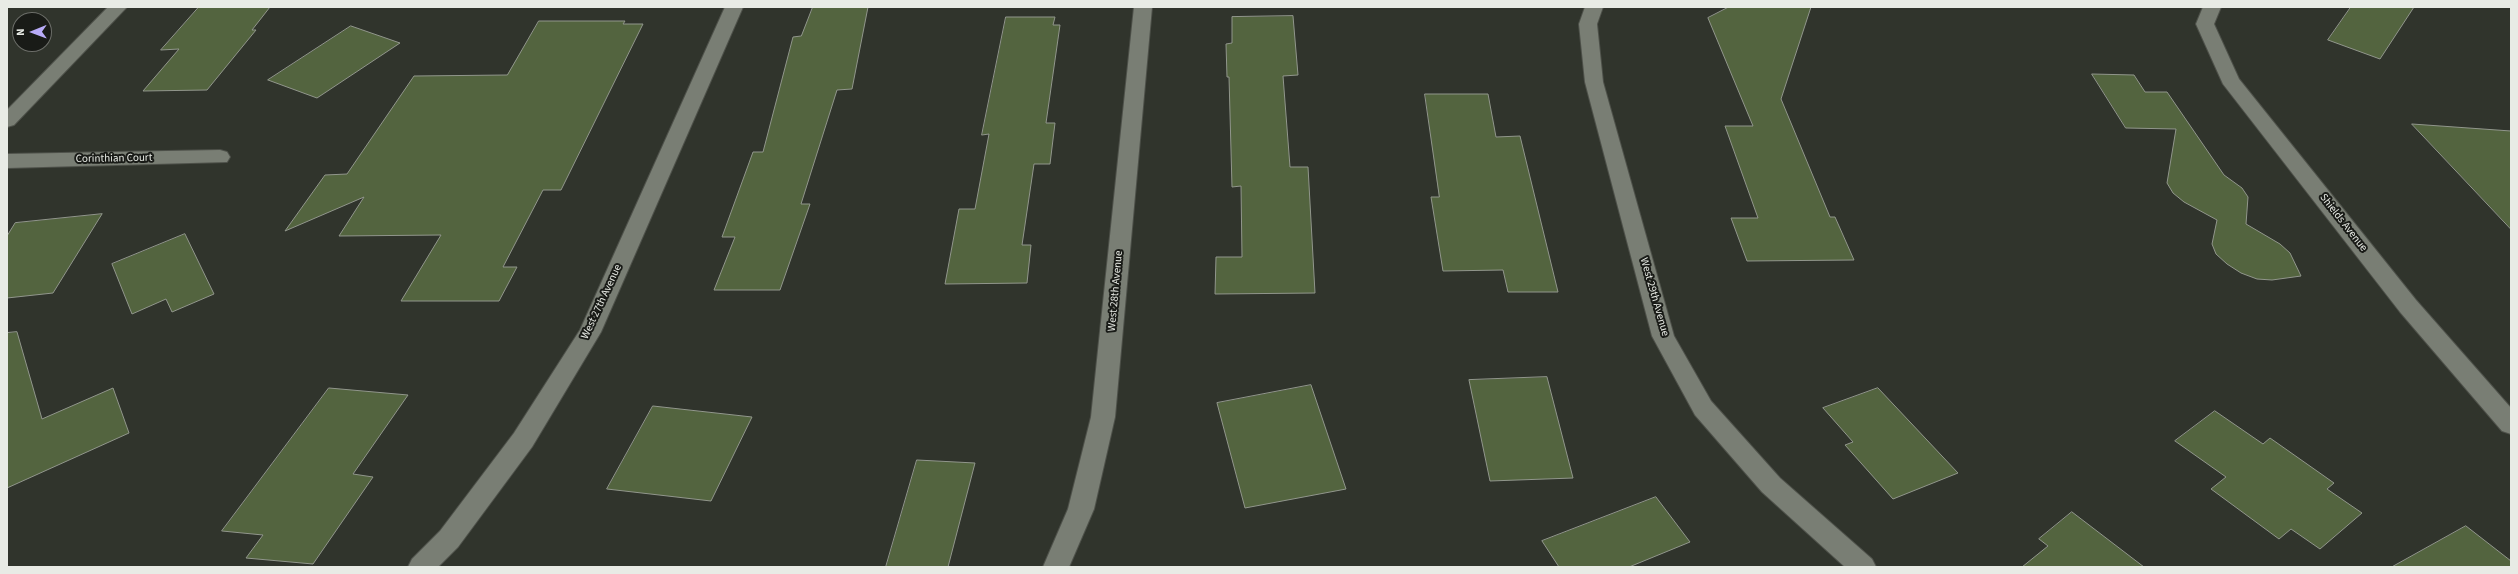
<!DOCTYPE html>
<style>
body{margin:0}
#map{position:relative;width:2518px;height:574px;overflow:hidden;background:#30342c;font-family:"Source Sans 3",sans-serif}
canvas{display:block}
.frame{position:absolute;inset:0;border:8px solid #e8ebe5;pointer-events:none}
.north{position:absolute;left:12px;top:12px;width:40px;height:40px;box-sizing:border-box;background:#191b17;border:1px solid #6c6e69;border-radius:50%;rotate:269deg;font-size:11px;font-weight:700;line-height:16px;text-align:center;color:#e8ebe5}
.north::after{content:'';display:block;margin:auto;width:14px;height:18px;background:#b8abf7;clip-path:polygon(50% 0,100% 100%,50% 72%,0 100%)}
</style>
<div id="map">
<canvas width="2518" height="574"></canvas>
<div class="frame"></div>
<div class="north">N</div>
</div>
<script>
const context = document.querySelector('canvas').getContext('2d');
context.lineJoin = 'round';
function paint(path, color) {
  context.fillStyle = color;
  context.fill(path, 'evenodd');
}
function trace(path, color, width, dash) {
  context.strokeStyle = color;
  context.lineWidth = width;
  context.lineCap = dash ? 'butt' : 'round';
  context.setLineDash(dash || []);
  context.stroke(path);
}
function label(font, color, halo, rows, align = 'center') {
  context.font = font + ' "Source Sans 3",sans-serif';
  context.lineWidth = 4;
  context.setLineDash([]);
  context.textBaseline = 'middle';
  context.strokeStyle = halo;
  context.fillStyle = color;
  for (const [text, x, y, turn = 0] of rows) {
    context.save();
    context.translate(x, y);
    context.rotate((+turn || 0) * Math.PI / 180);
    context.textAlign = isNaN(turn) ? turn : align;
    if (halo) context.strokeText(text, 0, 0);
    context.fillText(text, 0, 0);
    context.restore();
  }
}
const building = new Path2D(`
 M199,7h71l-18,23h4l-49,60 -64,1 36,-42 -18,1z
 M813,7h55l-16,82 -15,1 -36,114h9l-30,86h-66l21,-53h-13l31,-85h10l30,-115 8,-1z
 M1729,7h82l-30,92 49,118h5l19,43 -107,1 -16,-43h27l-33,-92h28l-45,-108z
 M2351,7h63l-34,52 -52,-19z
 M1293,16l5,59 -15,1 7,91h18l7,126 -100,1 1,-37h26l-1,-71 -9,1 -3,-110h-2l-1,-33 6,-1v-26z
 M1006,17h49l-2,8h7l-14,98h9l-5,41h-16l-12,81h9l-4,38 -82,1 14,-75h16l14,-75 -7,1z
 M539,21h86l-2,3h20l-82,166h-18l-40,77h14l-18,34h-98l40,-66 -102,1 25,-39 -79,34 40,-56 22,-1 67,-98 93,-1z
 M351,26l49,17 -83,55 -49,-18z
 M2092,74l42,1 11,17h22l57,83 18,13 6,9 -2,27 34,20 10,9 11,23 -29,4 -15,-1 -16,-6 -14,-9 -11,-10 -4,-10 5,-24 -33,-18 -11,-9 -6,-10 9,-54 -50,-1z
 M1425,94h63l8,43 24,-1 38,156h-50l-5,-22 -60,1 -12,-74h8z
 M2412,124l99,7v98z
 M102,214l-49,79 -46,5v-62l8,-13z
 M185,234l29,60 -42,18 -6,-13 -34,15 -20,-50z
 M17,332l25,87 71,-31 16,45 -122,55v-155z
 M1547,377l26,101 -83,3 -21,-101z
 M1311,385l35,104 -101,19 -28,-105z
 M329,388l79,7 -55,79 20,3 -60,87 -67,-6 17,-23 -41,-4z
 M1878,388l80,85 -65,26 -48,-54 8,-3 -30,-34z
 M653,406l99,11 -41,84 -104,-12z
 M2215,411l48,33 7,-6 64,45 -7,6 35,24 -42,36 -29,-20 -12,10 -68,-50 15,-12 -51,-36z
 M917,460l58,3 -27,104h-62z
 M1656,497l34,45 -61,25h-70l-17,-26z
 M2072,512l72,55h-122l26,-21 -9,-7z
 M2466,526l45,35v6h-119z`);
const minor = new Path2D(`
 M108,7h19l-113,118 -7,2v-17z
 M725,7h18l-142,325 -69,115 -74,100 -20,20h-30l4,-8 28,-28 74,-98 66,-103z
 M1134,7h18l-37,410 -21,92 -25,58h-26l25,-58 23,-92z
 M1585,7h18l-6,17 6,58 71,254 37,65 69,77 92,81 4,8h-31l-83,-75 -67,-77 -43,-79 -67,-254 -6,-58z
 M2203,7h18l-7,17 25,55 177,221 95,108v26l-9,-3 -102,-119 -177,-228 -27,-60z
 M220,150l7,2 3,5 -3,5 -220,6v-14z`);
const streetNames = [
 ["Corinthian Court",114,159,-1],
 ["Shields Avenue",2343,223,52],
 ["West 28th Avenue",1116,291,-85],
 ["West 29th Avenue",1654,297,74],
 ["West 27th Avenue",602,302,-65]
];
paint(building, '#53643f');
trace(building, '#91968c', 1);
trace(minor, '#4e514a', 2);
paint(minor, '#797e74');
label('11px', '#e8ebe5', '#191b17', streetNames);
</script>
